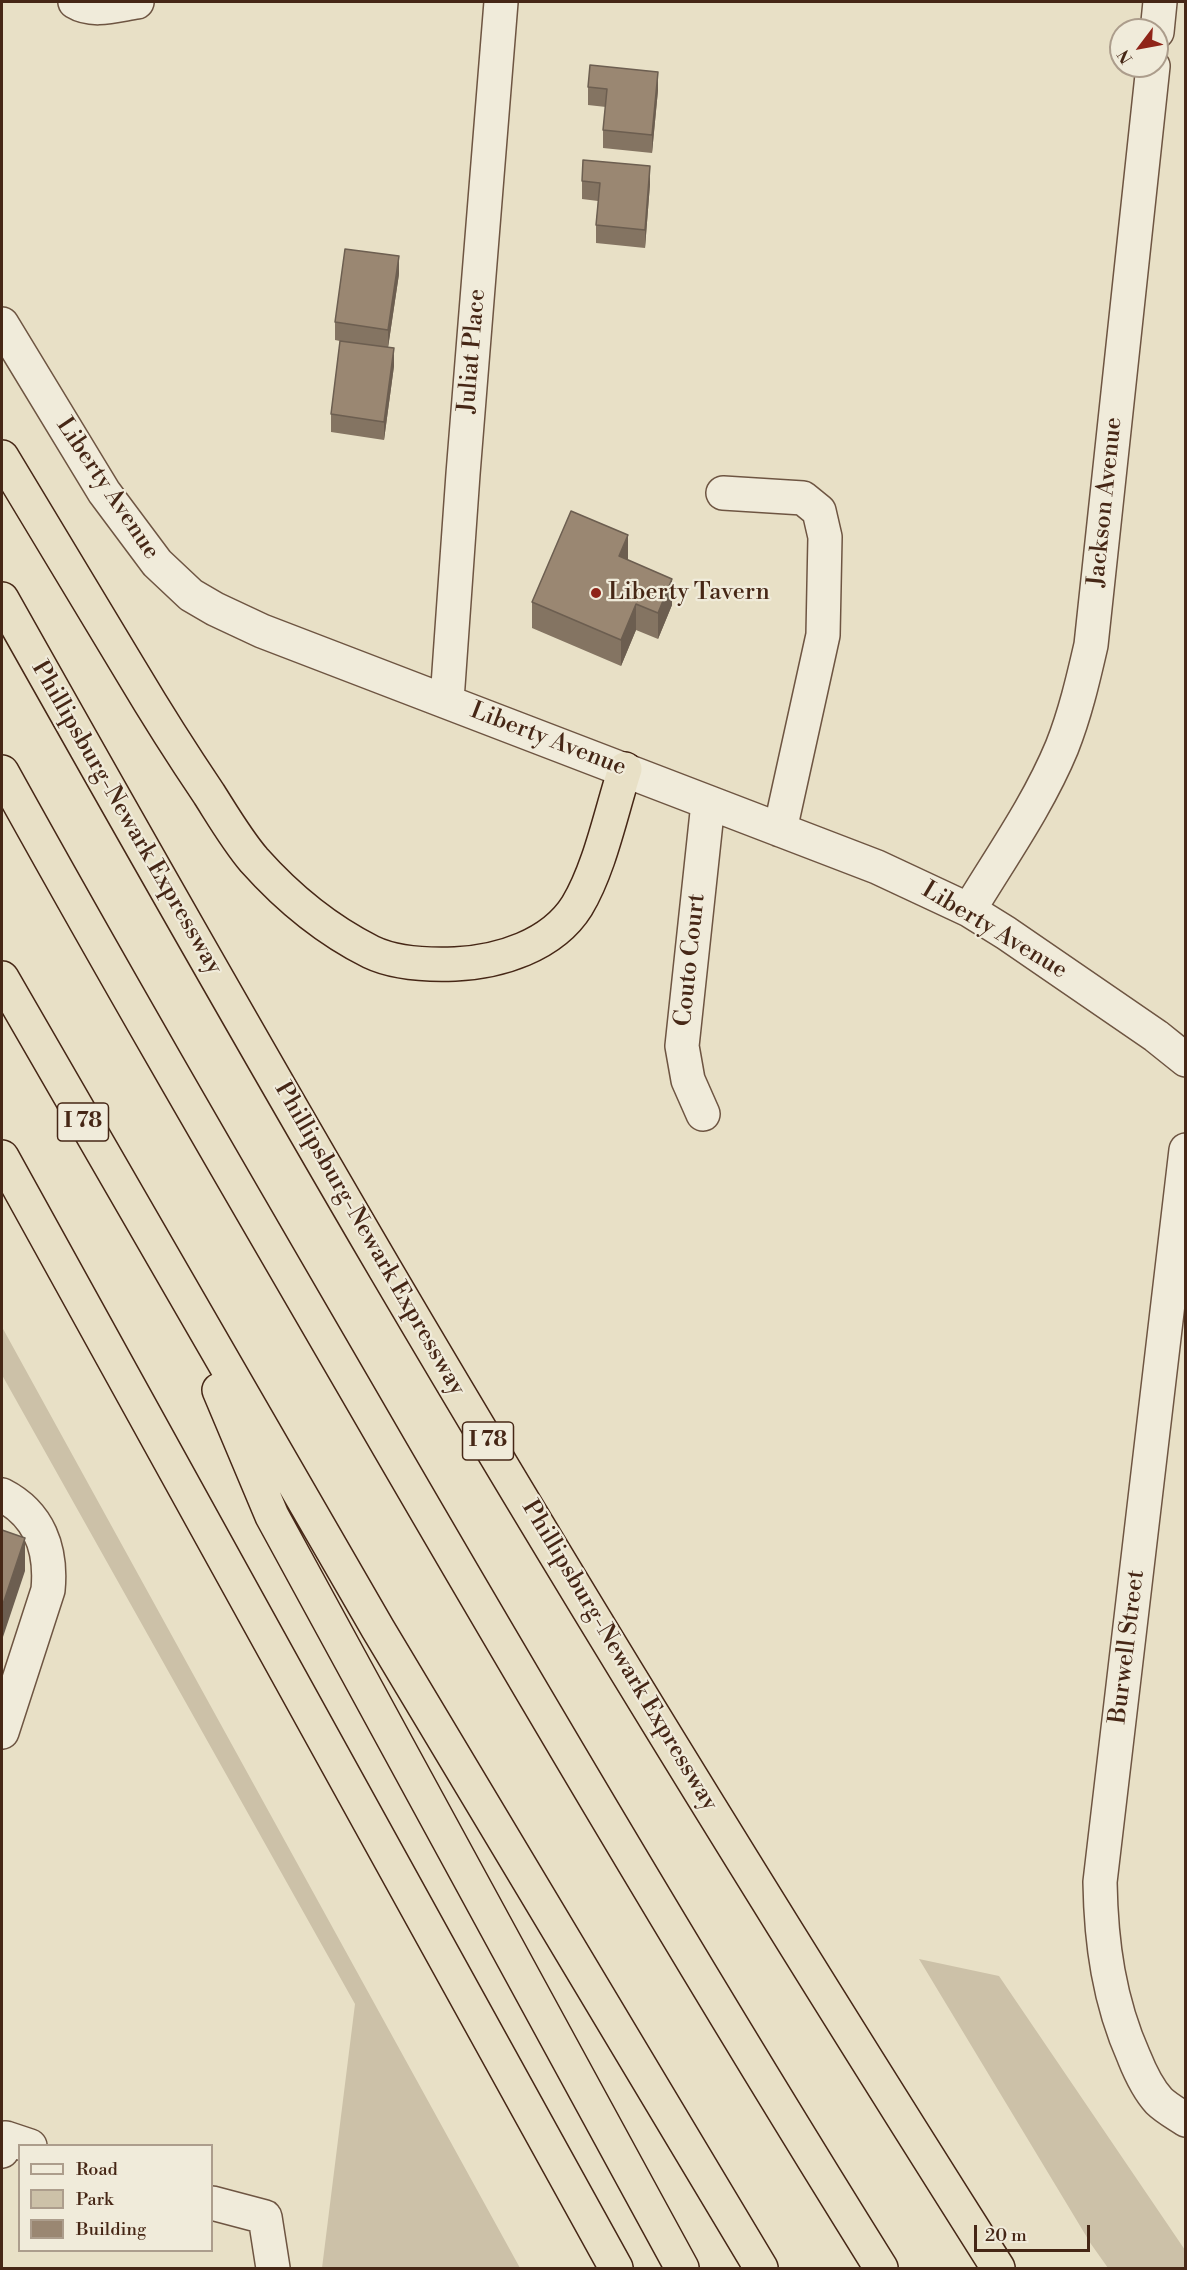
<!DOCTYPE html>
<style>
body{margin:0}
#map{position:relative;width:1187px;height:2270px;overflow:hidden;background:#e8e0c6;font-family:"Libre Bodoni",serif}
canvas{display:block}
.frame{position:absolute;inset:0;border:3px solid #462716;pointer-events:none}
.legend{position:absolute;left:18px;top:2144px;width:195px;height:108px;box-sizing:border-box;background:#f0ebda;border:2px solid #ac9d8c;margin:0;padding:8px 10px;list-style:none;font-size:18px;color:#462716}
.legend li{display:flex;align-items:center;gap:12px;height:30px}
.legend b{width:30px;border:2px solid #ac9d8c}
.north{position:absolute;left:1109px;top:18px;width:60px;height:60px;box-sizing:border-box;background:#f0ebda;border:2px solid #ac9d8c;border-radius:50%;rotate:238deg;font-size:16px;font-weight:700;line-height:24px;text-align:center;color:#462716}
.north::after{content:'';display:block;margin:auto;width:21px;height:27px;background:#8f2418;clip-path:polygon(50% 0,100% 100%,50% 72%,0 100%)}
.scale{position:absolute;left:974px;top:2225px;width:116px;height:27px;box-sizing:border-box;border:3px solid #462716;border-top:0;padding-left:8px;font-size:18px;line-height:21px;white-space:nowrap;color:#462716;-webkit-text-stroke:4px #f0ebda;paint-order:stroke}
</style>
<div id="map">
<canvas width="1187" height="2270"></canvas>
<div class="frame"></div>
<ul class="legend">
<li><b style="height:8px;background:#f0ebda"></b>Road</li>
<li><b style="height:16px;background:#ccc1a8"></b>Park</li>
<li><b style="height:16px;background:#9a8772"></b>Building</li>
</ul>
<div class="north">N</div>
<div class="scale">20 m</div>
</div>
<script>
const context = document.querySelector('canvas').getContext('2d');
context.lineJoin = 'round';
function paint(path, color) {
  context.fillStyle = color;
  context.fill(path, 'evenodd');
}
function trace(path, color, width, dash) {
  context.strokeStyle = color;
  context.lineWidth = width;
  context.lineCap = dash ? 'butt' : 'round';
  context.setLineDash(dash || []);
  context.stroke(path);
}
function label(font, color, halo, rows, align = 'center') {
  context.font = font + ' "Libre Bodoni",serif';
  context.lineWidth = 4.5;
  context.setLineDash([]);
  context.textBaseline = 'middle';
  context.strokeStyle = halo;
  context.fillStyle = color;
  for (const [text, x, y, turn = 0] of rows) {
    context.save();
    context.translate(x, y);
    context.rotate((+turn || 0) * Math.PI / 180);
    context.textAlign = isNaN(turn) ? turn : align;
    if (halo) context.strokeText(text, 0, 0);
    context.fillText(text, 0, 0);
    context.restore();
  }
}
const green = new Path2D(`
 M2,1327l518,941h-198l33,-264 -353,-629z
 M919,1959l80,17 186,274v18h-77l-17,-24z`);
const minor = new Path2D(`
 M75,2c18,11 42,3 62,0
 M1157,32l3,-30
 M2,324l102,168 53,71 34,32 24,14 47,22 615,236 92,43 37,23 150,103 30,24
 M723,493l80,5 16,13 6,26 -2,98 -43,195
 M447,700l16,-226 38,-472
 M969,910c32,-53 69,-105 93,-163 13,-33 21,-67 29,-102l62,-579
 M703,1114l-15,-34 -6,-34 26,-243
 M1186,1150l-86,732c1,61 9,119 34,175 6,15 14,32 25,44 7,7 18,13 27,19
 M2,1495c37,19 50,54 46,95l-46,142
 M2,2151l4,-13 24,8
 M212,2203l53,14 8,51`);
const highway = new Path2D(`
 M2,457c43,72 86,143 129,214 25,42 51,83 78,123 14,22 28,46 45,66 33,37 73,70 117,92 25,12 57,13 84,12 44,-2 97,-18 122,-58 23,-38 34,-94 48,-137
 M2,599c126,224 253,448 383,670 198,337 404,669 613,999
 M2,772c114,206 233,410 351,613 172,297 347,593 528,883
 M2,978l376,651 383,639
 M2,1157l614,1111
 M219,1390l53,126 410,752`);
const wall = new Path2D(`
 M588,87l70,3 -6,63 -49,-5v-18l3,-23 -18,-2z
 M582,181l68,3 -5,64 -49,-5v-18l2,-24 -16,-2z
 M399,274l-11,73 6,19 -10,74 -53,-8v-18l9,-73 -5,-1v-18z
 M628,560l44,45 -14,34 -22,-9 -15,36 -89,-38v-26z`);
const shadedWall = new Path2D(`
 M658,72v18l-6,63v-18z
 M650,166v18l-5,64v-18z
 M399,256v18l-11,74v-18z
 M394,348v18l-10,74v-18z
 M628,535v26l-9,-5z
 M672,579v26l-14,34v-26z
 M636,604v26l-15,36v-26z
 M25,1538v33l-23,69v-33z`);
const building = new Path2D(`
 M590,65l68,7 -6,63 -49,-5 4,-41 -19,-2z
 M583,160l67,6 -5,64 -49,-5 4,-42 -18,-2z
 M345,249l54,7 -11,74 -53,-8z
 M340,341l54,7 -10,74 -53,-8z
 M571,511l57,24 -9,21 53,23 -14,34 -22,-9 -15,36 -89,-38z
 M2,1530l23,8 -23,69z`);
const markers = [
 [596,593,6,"#8f2418"]
];
const shields = [
 [83,1122,51],
 [488,1441,51]
];
const shieldNames = [
 ["I 78",83,1122],
 ["I 78",488,1441]
];
const streetNames = [
 ["Juliat Place",473,351,-85],
 ["Liberty Avenue",107,489,56],
 ["Jackson Avenue",1106,502,-84],
 ["Liberty Avenue",548,740,21],
 ["Phillipsburg-Newark Expressway",126,818,60],
 ["Liberty Avenue",994,931,31],
 ["Couto Court",691,960,-84],
 ["Phillipsburg-Newark Expressway",369,1239,60],
 ["Burwell Street",1128,1647,-83],
 ["Phillipsburg-Newark Expressway",619,1656,59]
];
const poiNames = [
 ["Liberty Tavern",608,593]
];
paint(green, '#ccc1a8');
trace(minor, '#6e5542', 36);
trace(highway, '#462716', 36);
trace(minor, '#f0ebda', 33);
trace(highway, '#e8e0c6', 33);
paint(wall, '#847462');
paint(shadedWall, '#6c5e50');
paint(building, '#9a8772');
trace(building, '#6c5e50', 1.5);
for (const [x, y, r, color] of markers) {
  const dot = new Path2D();
  dot.arc(x, y, r, 0, 2 * Math.PI);
  context.fillStyle = color;
  context.fill(dot);
  trace(dot, '#f0ebda', 2);
}
for (const [x, y, w] of shields) {
  const box = new Path2D();
  box.roundRect(x - w / 2, y - 19, w, 38, 4.5);
  context.fillStyle = '#f0ebda';
  context.fill(box);
  trace(box, '#462716', 1.5);
}
label('bold 22px', '#462716', null, shieldNames);
label('24px', '#462716', '#f0ebda', streetNames);
label('24px', '#462716', '#f0ebda', poiNames, 'left');
</script>
